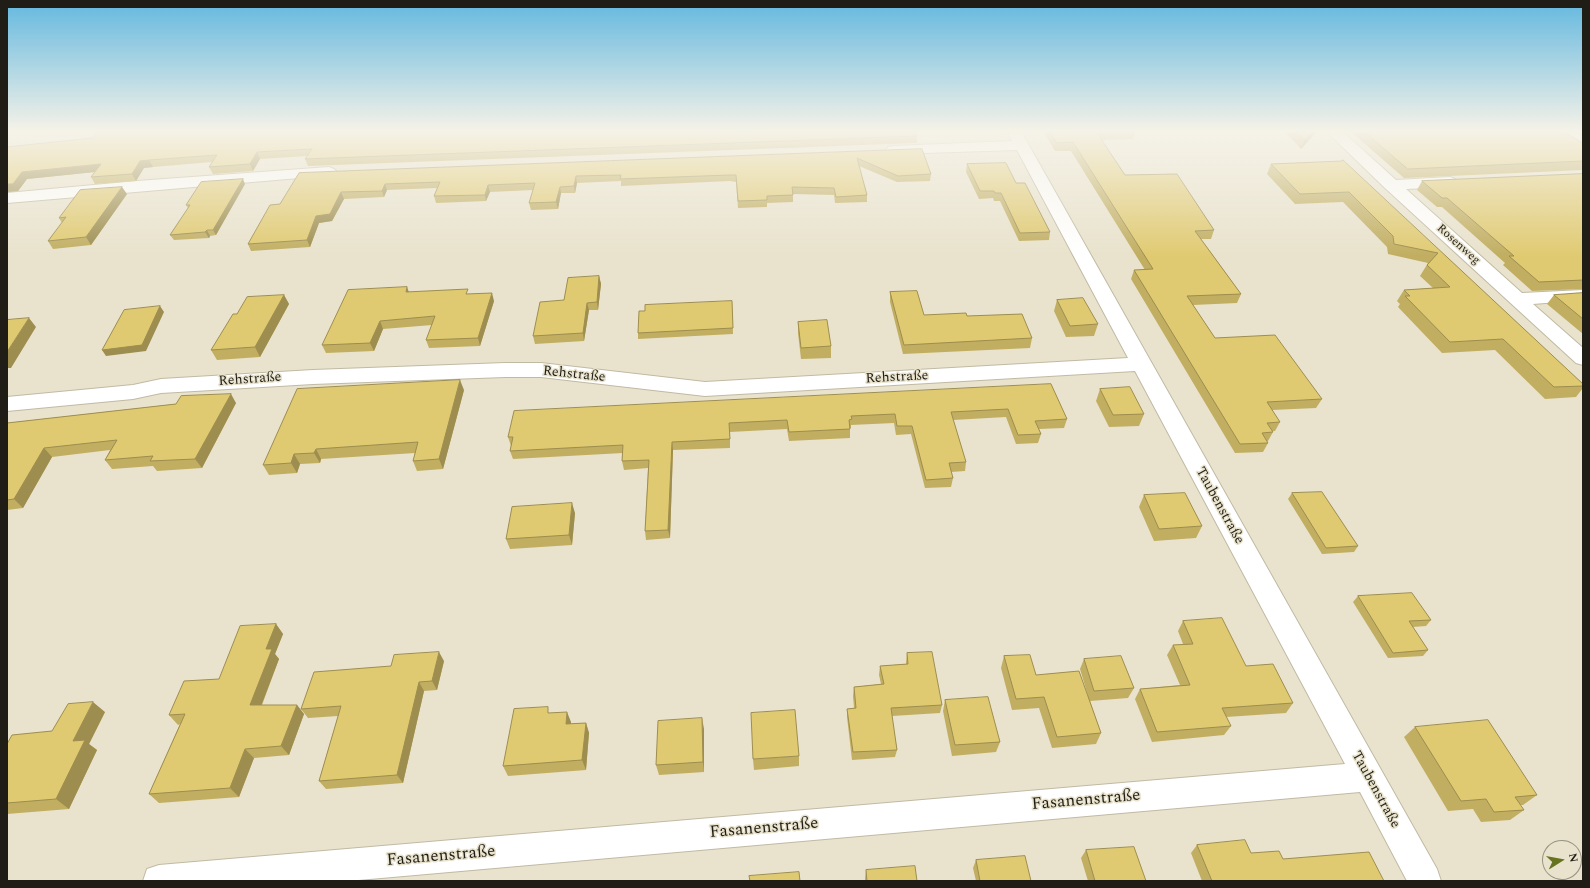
<!DOCTYPE html>
<meta charset="utf-8">
<style>
body{margin:0}
#map{position:relative;width:1590px;height:888px;overflow:hidden;background:#e9e3cd;font-family:Spectral,serif}
canvas{display:block}
.frame{position:absolute;inset:0;border:8px solid #1f1d15;pointer-events:none}
.north{position:absolute;left:1542px;top:840px;width:40px;height:40px;box-sizing:border-box;background:#e9e3cd;border:1px solid #989483;border-radius:50%;rotate:79deg;font-size:11px;font-weight:700;line-height:16px;text-align:center;color:#1f1d15}
.north::after{content:'';display:block;margin:auto;width:14px;height:18px;background:#667420;clip-path:polygon(50% 0,100% 100%,50% 72%,0 100%)}
</style>
<div id="map">
<canvas width="1590" height="888"></canvas>
<div class="frame"></div>
<div class="north">N</div>
</div>
<script>
const context = document.querySelector('canvas').getContext('2d');
context.lineJoin = 'round';
function trace(path, color, width, dash) {
  context.strokeStyle = color;
  context.lineWidth = width;
  context.lineCap = dash ? 'butt' : 'round';
  context.setLineDash(dash || []);
  context.stroke(path);
}
function paint(path, color) {
  context.fillStyle = color;
  context.fill(path, 'evenodd');
}
function label(font, color, halo, rows, align = 'center') {
  context.font = font + ' Spectral,serif';
  context.lineWidth = 3;
  context.setLineDash([]);
  context.textBaseline = 'middle';
  context.strokeStyle = halo;
  context.fillStyle = color;
  for (const [text, x, y, turn = 0] of rows) {
    context.save();
    context.translate(x, y);
    context.rotate((+turn || 0) * Math.PI / 180);
    context.textAlign = isNaN(turn) ? turn : align;
    if (halo) context.strokeText(text, 0, 0);
    context.fillText(text, 0, 0);
    context.restore();
  }
}
const minor = new Path2D(`
 M1009,131h12l1,2 415,736 4,12h-34l-47,-89 -1013,89h-204l4,-12 12,-4 1186,-101 -210,-393 -430,25 -164,-19h-36l-192,7 -152,9 -28,6 -126,12v-14l126,-12 28,-6 152,-9 192,-7h36l164,19 423,-24 -111,-208 -124,4 -5,-1 -2,-3 2,-3 5,-1 119,-5 -4,-8z
 M1326,131h16l54,49 54,-3 5,2 3,3 -3,3 -5,2 -44,2 116,104 61,-3v10l-50,4 50,44v17l-7,-2 -191,-175z
 M1557,131h18l8,6v10l-5,-1z
 M329,167l5,2 3,3 -3,3 -327,28v-10l130,-12z`);
const wall = new Path2D(`
 M429,131l-1,1 489,4v7l-609,23 -3,-7 2,-3 -47,3 -7,12 -40,3 -4,-7 3,-5 -59,5 -9,1 -8,13 -41,3 -4,-7 4,-5 -68,7 -9,12 -11,1v-45z
 M1043,131h93l-3,8 -31,1 23,35 89,55 -3,9h-10l40,55 -4,9 -44,2 22,33 107,61 -6,9 -44,2 8,12 -5,9h-3l1,1 -5,9h-1l1,2 -5,9 -28,1 -104,-174 3,-9h11l-74,-119h-16z
 M1284,131h33l-16,18z
 M1350,131h213l20,12v27l-179,8z
 M922,149l9,25 -1,7 -33,1 -38,-16 8,29v7l-32,1 -1,-8 -41,-1v8l-26,1v4l-29,1 -2,-26 -6,-1 -109,5v-5l-44,2 -2,10h-14l-3,16 -27,1 -2,-7 4,-13 -43,2 -4,9 -50,2 -2,-7 3,-8 -50,2 -3,7 -40,2 -12,22 -13,2 -9,24 -59,4 -3,-7 32,-40 19,-31z
 M1342,161l241,223v4l-7,9 -31,2 -50,-49 -53,3 -44,-46 2,-3 -3,-3 7,-11 29,-2 -13,-12 8,-13 -40,-9 -1,-7 -44,-45 -48,2 -28,-30 4,-10z
 M967,164l49,19 34,49 -1,8 -30,1 -19,-40h-6l-1,-3 -14,1 -13,-27z
 M1583,174v115l-51,2 -29,-26 2,-2 -63,-56h-5l-20,-17 5,-9z
 M245,184l-29,51 -6,1 -1,2 -35,2 -4,-5 18,-27 -2,-3z
 M127,194l-36,51 -38,4 -5,-8 14,-18 -3,-5z
 M599,276l2,8 -3,26h-9l-5,31 -49,3 -2,-8 31,-36z
 M409,292l60,2 25,7 -14,45 -51,2 -3,-8 6,-15 -49,4 -9,22 -48,2 -4,-8z
 M890,292l34,23 43,1 65,22 -2,10 -127,6 -13,-52z
 M1583,293v41l-36,-30 7,-9z
 M284,295l5,9 -29,53 -43,3 -6,-10 26,-36z
 M1057,300l41,24 -4,12 -28,1 -12,-26z
 M732,301l1,33 -95,5v-6l7,-22z
 M798,322l33,24v12l-30,1 -3,-26z
 M1051,384l16,35 -3,9 -25,1 2,5 -3,9 -22,1 -10,-27 -53,3 13,42 -1,9 -14,1 2,6 -2,9 -26,1 -14,-54 -15,1 -2,-12 -43,2v3h-1v10l-61,3 -2,-12 -57,3v16l-57,2 -3,88 -24,2 -1,-9 3,-63 -24,2 -2,-9 1,-8 -110,6 -3,-8 1,-5 -3,-9z
 M1100,389l44,25 -5,12 -30,1 -13,-26z
 M464,390l-21,79 -26,2 -4,-10 2,-8 -94,6 -1,4 -20,1 -3,9 -28,2 -6,-10z
 M236,403l-34,65 -45,3 -4,-5 -41,3 -7,-9 5,-10 -58,7 -29,51 -16,2v-87l169,-19z
 M1292,493l66,53 -4,6 -32,2 -34,-55z
 M1144,495l58,31 -6,12 -42,3 -15,-34z
 M575,513l-3,32 -62,4 -4,-10z
 M1358,596l73,24 -5,6 -13,1 15,23 -5,6 -35,2 -35,-56z
 M1183,621l63,45 47,37 -7,10 -60,4 5,9 -7,9 -72,7 -17,-43 5,-10 40,-4 -13,-30 6,-10 10,-1 -5,-13z
 M276,624l7,10 -8,20 4,5 -17,46h35l7,9 -15,41 -35,3 -15,39 -80,6 -10,-9 31,-70 -2,1 -9,-10 50,-36z
 M907,653l35,52 -2,8 -48,3 5,34 -2,7 -43,3 -5,-43v-8l7,-1 -1,-12 1,-9 27,-3 -2,-9 1,-9 26,-2v-2z
 M1004,656l32,19 52,21 -8,-27 4,-10 50,29 -6,10 -38,3 11,32 -5,11 -44,4 -13,-40 -27,2 -11,-42z
 M444,661l-7,29 -13,1 -21,92 -77,6 -7,-8 19,-65 -30,2 -7,-9 90,-43z
 M945,700l55,42 -4,10 -44,4 -9,-45z
 M105,712l-16,32 8,6 -28,59 -62,5v-70l45,-13z
 M550,713l21,9v2l15,-1 3,10 -3,37 -78,6 -5,-10z
 M1415,727l122,68 -14,10h-3l4,5 -14,10 -29,2 -8,-13 -25,2 -44,-74z
 M704,729v43l-45,3 -3,-10z
 M799,756v10l-45,4 -1,-11z
 M1197,845l86,14 101,22h-182l-11,-28z
 M1086,850l60,31h-58l-7,-23z
 M976,860l55,21h-55l-3,-13z
 M866,870l51,11h-52v-3z`);
const shadedWall = new Path2D(`
 M1313,131h4l-16,18 4,-9z
 M257,152l3,7 -7,12 -3,-7z
 M149,160l4,7 -9,1 -8,13 -4,-7 8,-13z
 M101,164l4,7 -78,8 -9,12 -11,1v-8l15,-12z
 M576,176l1,7 -2,10 -1,-7z
 M243,179l2,5 -29,51 -3,-5z
 M385,184l2,6 -3,7 -2,-6z
 M488,185l2,7 -4,9 -1,-6z
 M122,187l5,7 -36,51 -5,-8z
 M560,187l1,6 -3,16 -2,-7z
 M341,192l3,7 -12,22 -13,2 -9,24 -3,-7 9,-24z
 M207,230l3,6 -1,2 -4,-6z
 M599,276l2,8 -3,26 -1,-8z
 M407,287l3,8 -4,-3z
 M492,293l2,8 -14,45 -2,-8z
 M284,295l5,9 -29,53 -5,-10z
 M587,303l2,7 -5,31 -1,-8z
 M160,306l4,6 -18,39 -40,5 -4,-6z
 M29,318l7,9 -25,41h-4v-16z
 M380,321l3,8 -9,22 -4,-8z
 M460,380l4,10 -21,79 -4,-10z
 M231,394l5,9 -34,65 -7,-9z
 M672,442l1,8 -3,88 -2,-8z
 M44,448l8,9 -29,51 -9,-9z
 M316,449l5,10 -1,4 -6,-10z
 M294,454l6,10 -3,9 -6,-10z
 M572,503l3,10 -3,32 -3,-10z
 M276,624l7,10 -8,20 4,5 -21,55 -8,-9 16,-56z
 M439,652l5,9 -7,29 -5,-9z
 M419,682l5,9 -21,92 -6,-8z
 M93,702l12,10 -16,32 8,6 -28,59 -13,-10 17,-58z
 M297,705l7,9 -15,41 -8,-9z
 M567,712l4,10 -1,13 -4,-11z
 M702,718l2,11v43l-1,-10z
 M586,723l3,10 -3,37 -4,-10z
 M245,749l9,9 -15,39 -9,-9z`);
const building = new Path2D(`
 M97,131h326v1l20,-1h473l1,5 -612,23 7,-10 -55,3 -7,12 -41,3 8,-12 -68,5 -9,1 -8,13 -41,3 10,-13 -79,8 -9,12h-6v-37l85,-9z
 M1050,131h80l-33,2 28,42 52,-1 37,56 -19,1 46,63 -54,2 28,42 60,-3 47,64 -55,3 13,20 -13,1 6,9 -11,1 6,10 -28,1 -106,-174 19,-1 -80,-127 -16,1z
 M1296,131h17l-8,9z
 M1364,131h199l20,12v18l-175,8z
 M922,149l9,25 -33,2 -41,-18 10,37 -31,2 -2,-9 -42,-1 1,8 -26,1v4l-29,1 -2,-26h-6l-110,4 1,-4 -45,1 -2,10 -14,1 -4,15 -27,1 6,-20 -47,2 -3,10 -51,1 6,-14 -55,2 -3,7 -41,1 -11,22 -14,2 -9,24 -59,4 22,-39 10,-1 19,-31z
 M1343,160l240,224v2l-29,1 -51,-48 -53,3 -45,-46h5l-6,-6 46,-3 -23,-22 11,-12 -44,-9 -1,-8 -44,-44 -49,2 -29,-30 71,-3z
 M1006,163l10,20h9l25,49 -30,1 -19,-40h-6l-1,-2h-14l-13,-27z
 M1583,174v106l-44,2 -30,-26h5l-67,-58h-5l-20,-17z
 M243,179l-30,51h-6l-2,2 -35,3 20,-30h-4l15,-23z
 M122,187l-36,50 -38,4 18,-24 -7,1 21,-28z
 M599,276l-2,26 -10,1 -4,30 -50,3 7,-34 24,-2 4,-22z
 M407,287l-1,5 62,-3 -2,5 26,-1 -14,45 -52,2 9,-24 -55,5 -10,22 -48,2 26,-55z
 M917,291l7,24 42,-2 1,3 55,-2 10,24 -128,7 -14,-53z
 M1583,293v26l-29,-24z
 M284,295l-29,52 -44,3 22,-36h4l10,-17z
 M1083,298l15,26 -28,2 -13,-26z
 M732,301l1,27 -95,5 1,-22h6v-6z
 M160,306l-18,39 -40,5 22,-40z
 M29,318l-22,34v-32z
 M827,320l4,26 -30,2 -3,-26z
 M460,380l-21,79 -26,2 5,-19 -102,7 -2,4 -20,1 -3,9 -28,2 34,-76z
 M1051,384l16,35 -32,2 6,13 -23,1 -10,-26 -57,3 15,50 -17,1 4,15 -27,2 -14,-54h-15l-2,-12 -44,2 1,3 -3,1 1,9 -61,3 -2,-12 -58,3 1,16 -58,3 -4,88 -23,1 4,-71 -27,1 1,-16 -113,6 3,-14h-5l6,-26z
 M1130,387l14,27 -31,1 -13,-26z
 M231,394l-36,65 -45,2 3,-5 -48,4 12,-20 -73,8 -30,51 -7,1v-77l169,-19 5,-8z
 M1322,492l36,54 -32,2 -34,-55z
 M1185,493l17,33 -43,3 -15,-34z
 M572,503l-3,32 -63,4 6,-32z
 M1412,593l19,27 -22,1 19,29 -35,3 -35,-57z
 M1222,618l24,48 27,-2 20,39 -71,5 9,18 -74,6 -17,-43 50,-4 -17,-40 20,-1 -10,-23z
 M276,624l-10,25h6l-22,56h47l-16,41 -36,3 -15,39 -81,6 36,-80 -16,1 15,-34 35,-2 21,-53z
 M439,652l-7,29 -13,1 -22,93 -78,6 22,-75 -40,3 13,-37 77,-6 3,-11z
 M932,652l10,53 -51,3 6,42 -44,2 -6,-43 9,-1 -2,-21 30,-3 -4,-18 28,-2 -1,-11z
 M1030,655l6,20 43,-4 22,62 -44,4 -13,-40 -28,2 -12,-43z
 M1121,656l13,32 -40,3 -10,-32z
 M988,697l12,45 -45,3 -10,-45z
 M93,702l-20,39 12,-1 -29,59 -49,4v-59l5,-9 40,-4 16,-27z
 M548,707v6l19,-1 -1,12 20,-1 -4,37 -79,6 11,-57z
 M795,710l4,46 -46,3 -2,-46z
 M702,718l1,44 -47,3 2,-44z
 M1488,720l49,75 -22,2 9,13 -30,2 -8,-13 -25,2 -46,-74z
 M1245,840l6,13 28,-2 4,8 86,-7 15,29h-172l-15,-36z
 M1134,847l12,34h-51l-9,-31z
 M1025,856l6,25h-51l-4,-21z
 M915,866l2,15h-50l-1,-11z
 M799,872l1,9h-50l-1,-5z`);
const farStreetnames = [
 ["Rosenweg",1458,245,42]
];
const streetNames = [
 ["Rehstraße",574,375,6],
 ["Rehstraße",897,378,-3],
 ["Rehstraße",250,380,-4],
 ["Taubenstraße",1219,506,61],
 ["Taubenstraße",1375,790,61]
];
const nearStreetnames = [
 ["Fasanenstraße",1086,801,-5],
 ["Fasanenstraße",764,829,-5],
 ["Fasanenstraße",441,857,-5]
];
trace(minor, '#c0baa4', 2);
paint(minor, '#fff');
paint(wall, '#c1ae61');
paint(shadedWall, '#9d8d4f');
paint(building, '#e0ca71');
trace(building, '#9d8d4f', 1);
const sky = context.createLinearGradient(0, 0, 0, 256);
sky.addColorStop(0, '#63b8df');
sky.addColorStop(0.51, '#f5f2e8');
sky.addColorStop(1, '#f5f2e800');
context.fillStyle = sky;
context.fillRect(0, 0, 1590, 256);
label('12px', '#1f1d15', '#e9e3cd', farStreetnames);
label('14px', '#1f1d15', '#e9e3cd', streetNames);
label('17px', '#1f1d15', '#e9e3cd', nearStreetnames);
</script>
